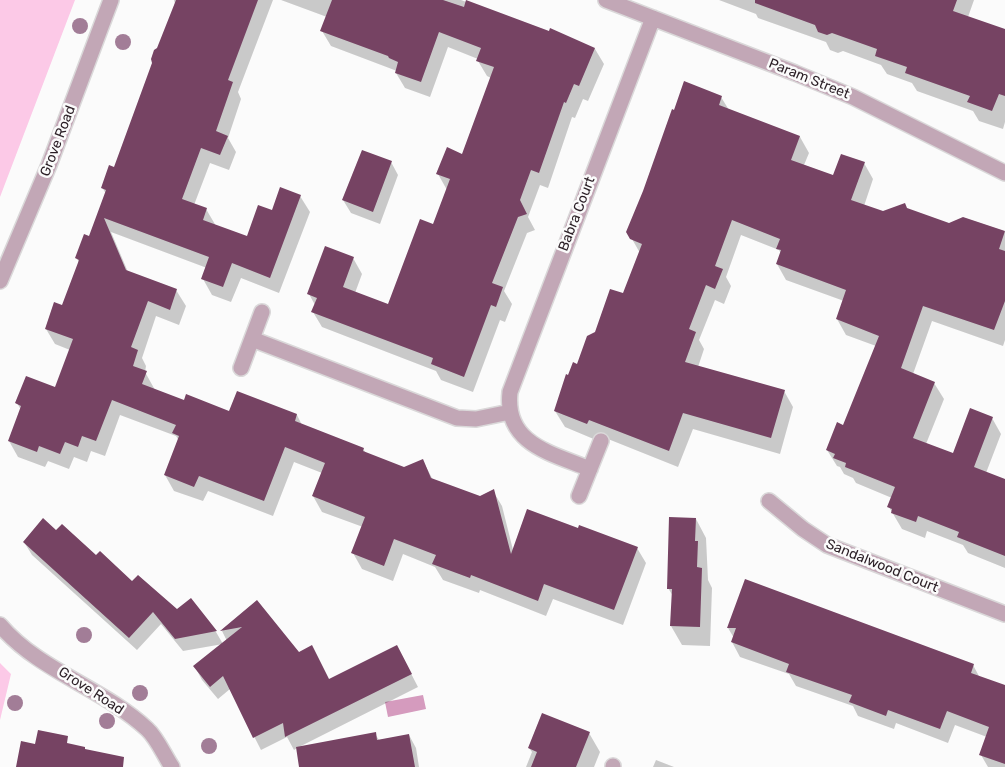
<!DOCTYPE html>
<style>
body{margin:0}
canvas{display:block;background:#fbfbfb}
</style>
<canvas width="1005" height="767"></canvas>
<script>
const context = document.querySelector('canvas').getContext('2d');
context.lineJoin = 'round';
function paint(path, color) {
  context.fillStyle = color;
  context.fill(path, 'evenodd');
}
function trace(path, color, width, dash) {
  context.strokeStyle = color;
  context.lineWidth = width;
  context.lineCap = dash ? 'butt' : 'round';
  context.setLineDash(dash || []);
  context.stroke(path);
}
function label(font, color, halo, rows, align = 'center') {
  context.font = font + ' Rubik,sans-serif';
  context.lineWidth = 5;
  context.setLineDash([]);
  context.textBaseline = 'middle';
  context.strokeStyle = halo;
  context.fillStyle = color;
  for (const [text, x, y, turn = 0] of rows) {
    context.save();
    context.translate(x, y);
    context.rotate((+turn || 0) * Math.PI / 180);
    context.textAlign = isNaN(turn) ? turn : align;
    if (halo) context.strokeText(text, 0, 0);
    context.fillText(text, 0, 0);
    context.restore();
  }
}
const green = new Path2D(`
 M0,0h75l-75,197z
 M0,663l11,11 -11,46z`);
const water = new Path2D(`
 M423,695l3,14 -38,8 -3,-15z`);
const shadow = new Path2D(`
 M174,0h99l-35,92 3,7 -13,39 8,14 -7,18 -19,-7 -16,42 12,4 10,17 31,12 25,-27 28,-15 10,16 -31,81 -38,-15 -10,24 -19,-7 -9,-16 4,-11 -96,-36 17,40 48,18 10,16 -7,19 -23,-9 -14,42 4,8 -1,6 10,18 29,11 46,11 67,3 5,10 61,24 3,4 38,15 19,-7 10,19 47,17 13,-6 9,15 11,44 65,-20 59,18 9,15 -23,62 -70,-26 -7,17 -66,-26 -1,3 -36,-13 -8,-13 -32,-13 -10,27 -31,-12 -9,-16 10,-26 -41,-15 -9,-16 9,-23 -28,-11 -21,54 -65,-25 -5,10 -29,-10 -9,-16 14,-34 -3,-5 -56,-21 -15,41 -14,-5 -4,11 -13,-5 -5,12 -21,-8 -3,6 -27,-10 -9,-16 12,-31 -4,-7 39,-14 14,-39 -15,-6 -9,-15 17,-23 16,-43 -2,-5 12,-20 17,-44 -4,-7 13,-19 60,-164z
 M281,0h180l134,49 9,15 -16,37 -5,-2 -8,19 -3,-1 -24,71 -8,-3 -12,32 7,13 -8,3 -23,58 8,13 -7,18 -5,-2 -27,72 -32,-12 -5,-9 -114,-44 -9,-15 2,-7 -6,-11 44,-36 9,16 -7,19 34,13 44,-80 14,-36 -9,-16 25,-19 28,-77 -4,-2 -9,-15v-2l-30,-12 -18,50 -25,-9 -9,-15 1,-2 -66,-25 -9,-15 5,-14z
 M719,0h255l-6,17 37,13v92l-2,7 -24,-8 -6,-10 -56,-20 -5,-8 -25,-9 -6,-9 -38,-14 -5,2 -8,-3 -4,-8 -68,-24 -2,-4z
 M721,97l8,13 71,27 9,16 -5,12 30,11 30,-13 9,16 -9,27 19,7 24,-4 42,16 56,7v108l-2,6 -71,-25 -19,53 21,9 10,16 -18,45 28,11 38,-37 9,16 -15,39 19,8v87l-37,-15 -5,-8 -36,-14 -2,7 -23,-9 -13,-22 3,-9 -36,-15 -3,-5 -9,-4 -4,-7 -3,-1 -10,-16 17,-23 32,-81 -30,-11 -9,-16 7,-18 -58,-21 -9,-16 4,-10 -2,-4 -38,-15 -15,42 5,9 -7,18 -9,-4 -16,40 5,9 -6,18 86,24 9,16 -13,47 -87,-25 -15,38 -80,-32 -2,5 -31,-13 -10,-16 41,-78 28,-38 16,-42 -12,-21z
 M391,162l7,13 -18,49 -29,-11 -8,-13z
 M696,519l10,19 2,42 4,8 -2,58 -28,-1 -11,-19 2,-30 -5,-8z
 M56,532l41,24 35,26 45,29 14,-11 25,32 7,12 4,-3 -5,-10 35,-29 42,52 30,27 75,-21 14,27 -119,60 76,-13 4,6 30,-5 7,13 3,19h-118l-4,-19 -3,2 -7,-13 -26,13 -31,-61 -12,10 -16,-19 -7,-13 28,-23 -40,7 -22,-27 -24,26 -105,-95 -8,-13z
 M746,581l227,84 7,13 25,9v80h-17l-7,-12 6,-18 -32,-12 -7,18 -52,-20 -2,6 -36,-13 -5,-10 -57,-20 -7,-12 -49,-17 -8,-15 2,-4 -6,-10z
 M589,733l11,19 -6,15h-68l6,-15 -3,-4z
 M656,760l18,7h-21z`);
const building = new Path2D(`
 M176,0h82l-30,80 5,2 -17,49 12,5 -8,19 -19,-7 -19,51 25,9 -4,12 44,16 11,-31 14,5 8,-23 21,8 -31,83 -38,-15 -9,24 -22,-8 8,-22 -105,-39 22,52 51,19 -7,21 -22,-9 -17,46 7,3 -5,16 14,5 -5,13 42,16 2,-6 43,17 8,-20 60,23 -2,7 69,27 -1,3 41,16 19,-8 8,19 49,18 14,-7 17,65 16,-45 51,19 1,-3 59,22 -24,63 -70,-26 -6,17 -67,-26 -1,3 -38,-14 4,-9 -42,-16 -10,27 -33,-13 14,-36 -53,-21 13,-33 -40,-16 -21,54 -65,-25 -5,11 -30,-12 15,-39 -7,-3 4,-8 -64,-25 -16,41 -14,-5 -4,11 -13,-5 -5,12 -21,-8 -2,6 -29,-11 13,-35 -6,-3 11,-27 29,11 18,-48 -28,-10 9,-27 8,3 17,-45 -4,-2 9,-24 5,2 17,-46 -5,-2 8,-23 5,2 38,-104 -1,-4 3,-9 3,-2z
 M332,0h111l21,7 2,-7 83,31 1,-3 45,20 -16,38 -5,-2 -8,19 -2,-1 -25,71 -8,-3 -11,30 7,14 -9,3 -26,66 11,4 -7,20 -5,-2 -27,72 -33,-13 2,-6 -122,-46 6,-14 -10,-4 18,-48 29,11 -11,30 45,17 32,-85 13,5 17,-45 -14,-5 11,-27 15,7 32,-87 -18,-6 5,-13 -42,-16 -18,50 -26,-9 3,-11 -9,-4 -1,-2 -68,-25z
 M755,0h202l-4,11 52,18v67l-6,-2 -7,17 -25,-9 3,-6 -65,-23 2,-6 -32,-11 2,-7 -45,-16 -5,2 -9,-3 -3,-7 -60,-22z
 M684,81l38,15 -3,9 81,31 -9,24 42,15 8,-21 24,8 -14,38 32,11 22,-8 2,5 42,15 14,-6 42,14 -6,18 6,2v50l-11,29 -71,-24 -22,62 34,14 -22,56 40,15 17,-45 23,9 -19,50 31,12v77l-48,-19 2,-5 -41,-16 -2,6 -25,-9 1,-4 -5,-2 8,-20 -50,-20 1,-4 -13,-5 2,-4 -9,-4 11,-28 6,3 36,-89 -43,-17 10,-29 -70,-26 5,-14 -5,-1 4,-10 -48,-19 -17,46 8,3 -8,20 -9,-4 -17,44 7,3 -11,30 100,28 -14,48 -88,-25 -14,38 -80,-31 -2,4 -33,-13 12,-37 2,1 5,-13 4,2 10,-28 8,-4 15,-43 13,4 19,-49 -12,-5 -4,-7 17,-41 29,-82 2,1z
 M362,150l30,11 -19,51 -31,-12z
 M669,517l27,1 -1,23h3l-1,26 5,1 -2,59 -30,-1 2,-37h-5z
 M43,518l13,12 6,-6 34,31 4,-4 32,30 6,-6 39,34 14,-11 26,33 -42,8 -22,-27 -24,26 -106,-96z
 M745,579l229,85 -3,9 34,12v79l-26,-9 10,-28 -42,-16 -7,18 -52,-19 -2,6 -37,-14 3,-7 -66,-23 3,-8 -58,-22 5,-14h-9z
 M257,600l42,52 13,-7 17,34 68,-34 15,29 -127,63 -2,-14 -30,15 -30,-62 -13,11 -17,-21 49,-39 -22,4z
 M542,713l48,19 -14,35h-45l6,-15 -9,-4z
 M38,730l30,6 -1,7 18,4v2l39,8 -1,10h-107l5,-26 14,3z
 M376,732l1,8 32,-6 6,33h-116l-3,-20z`);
const street = new Path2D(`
 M606,0l189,73 58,24 152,76
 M0,281l49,-116 62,-165
 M252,339l205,79 19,1 34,-7
 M241,368l21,-56
 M590,469c-39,-16 -86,-25 -80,-77l143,-374
 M579,496l22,-55
 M769,501l34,28 24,16 178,69
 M0,625c39,46 103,63 147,104 10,9 17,26 25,38
 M613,767v-1`);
const trees = [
 [80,26],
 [123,42],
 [84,635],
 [140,693],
 [15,703],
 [107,721],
 [209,746]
];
const streetNames = [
 ["Param Street",809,79,22],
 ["Grove Road",58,141,-69],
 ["Babra Court",577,214,-69],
 ["Sandalwood Court",882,566,22],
 ["Grove Road",91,691,33]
];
paint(green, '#fcc9e7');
paint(water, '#d59bbe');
paint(shadow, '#0003');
paint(building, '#764363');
trace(street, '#dad8d9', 18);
trace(street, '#c2a7b6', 15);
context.fillStyle = '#a27d97';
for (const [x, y] of trees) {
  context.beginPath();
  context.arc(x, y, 8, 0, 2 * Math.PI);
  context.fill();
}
label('14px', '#2b1f26', '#fbfbfb', streetNames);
</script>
